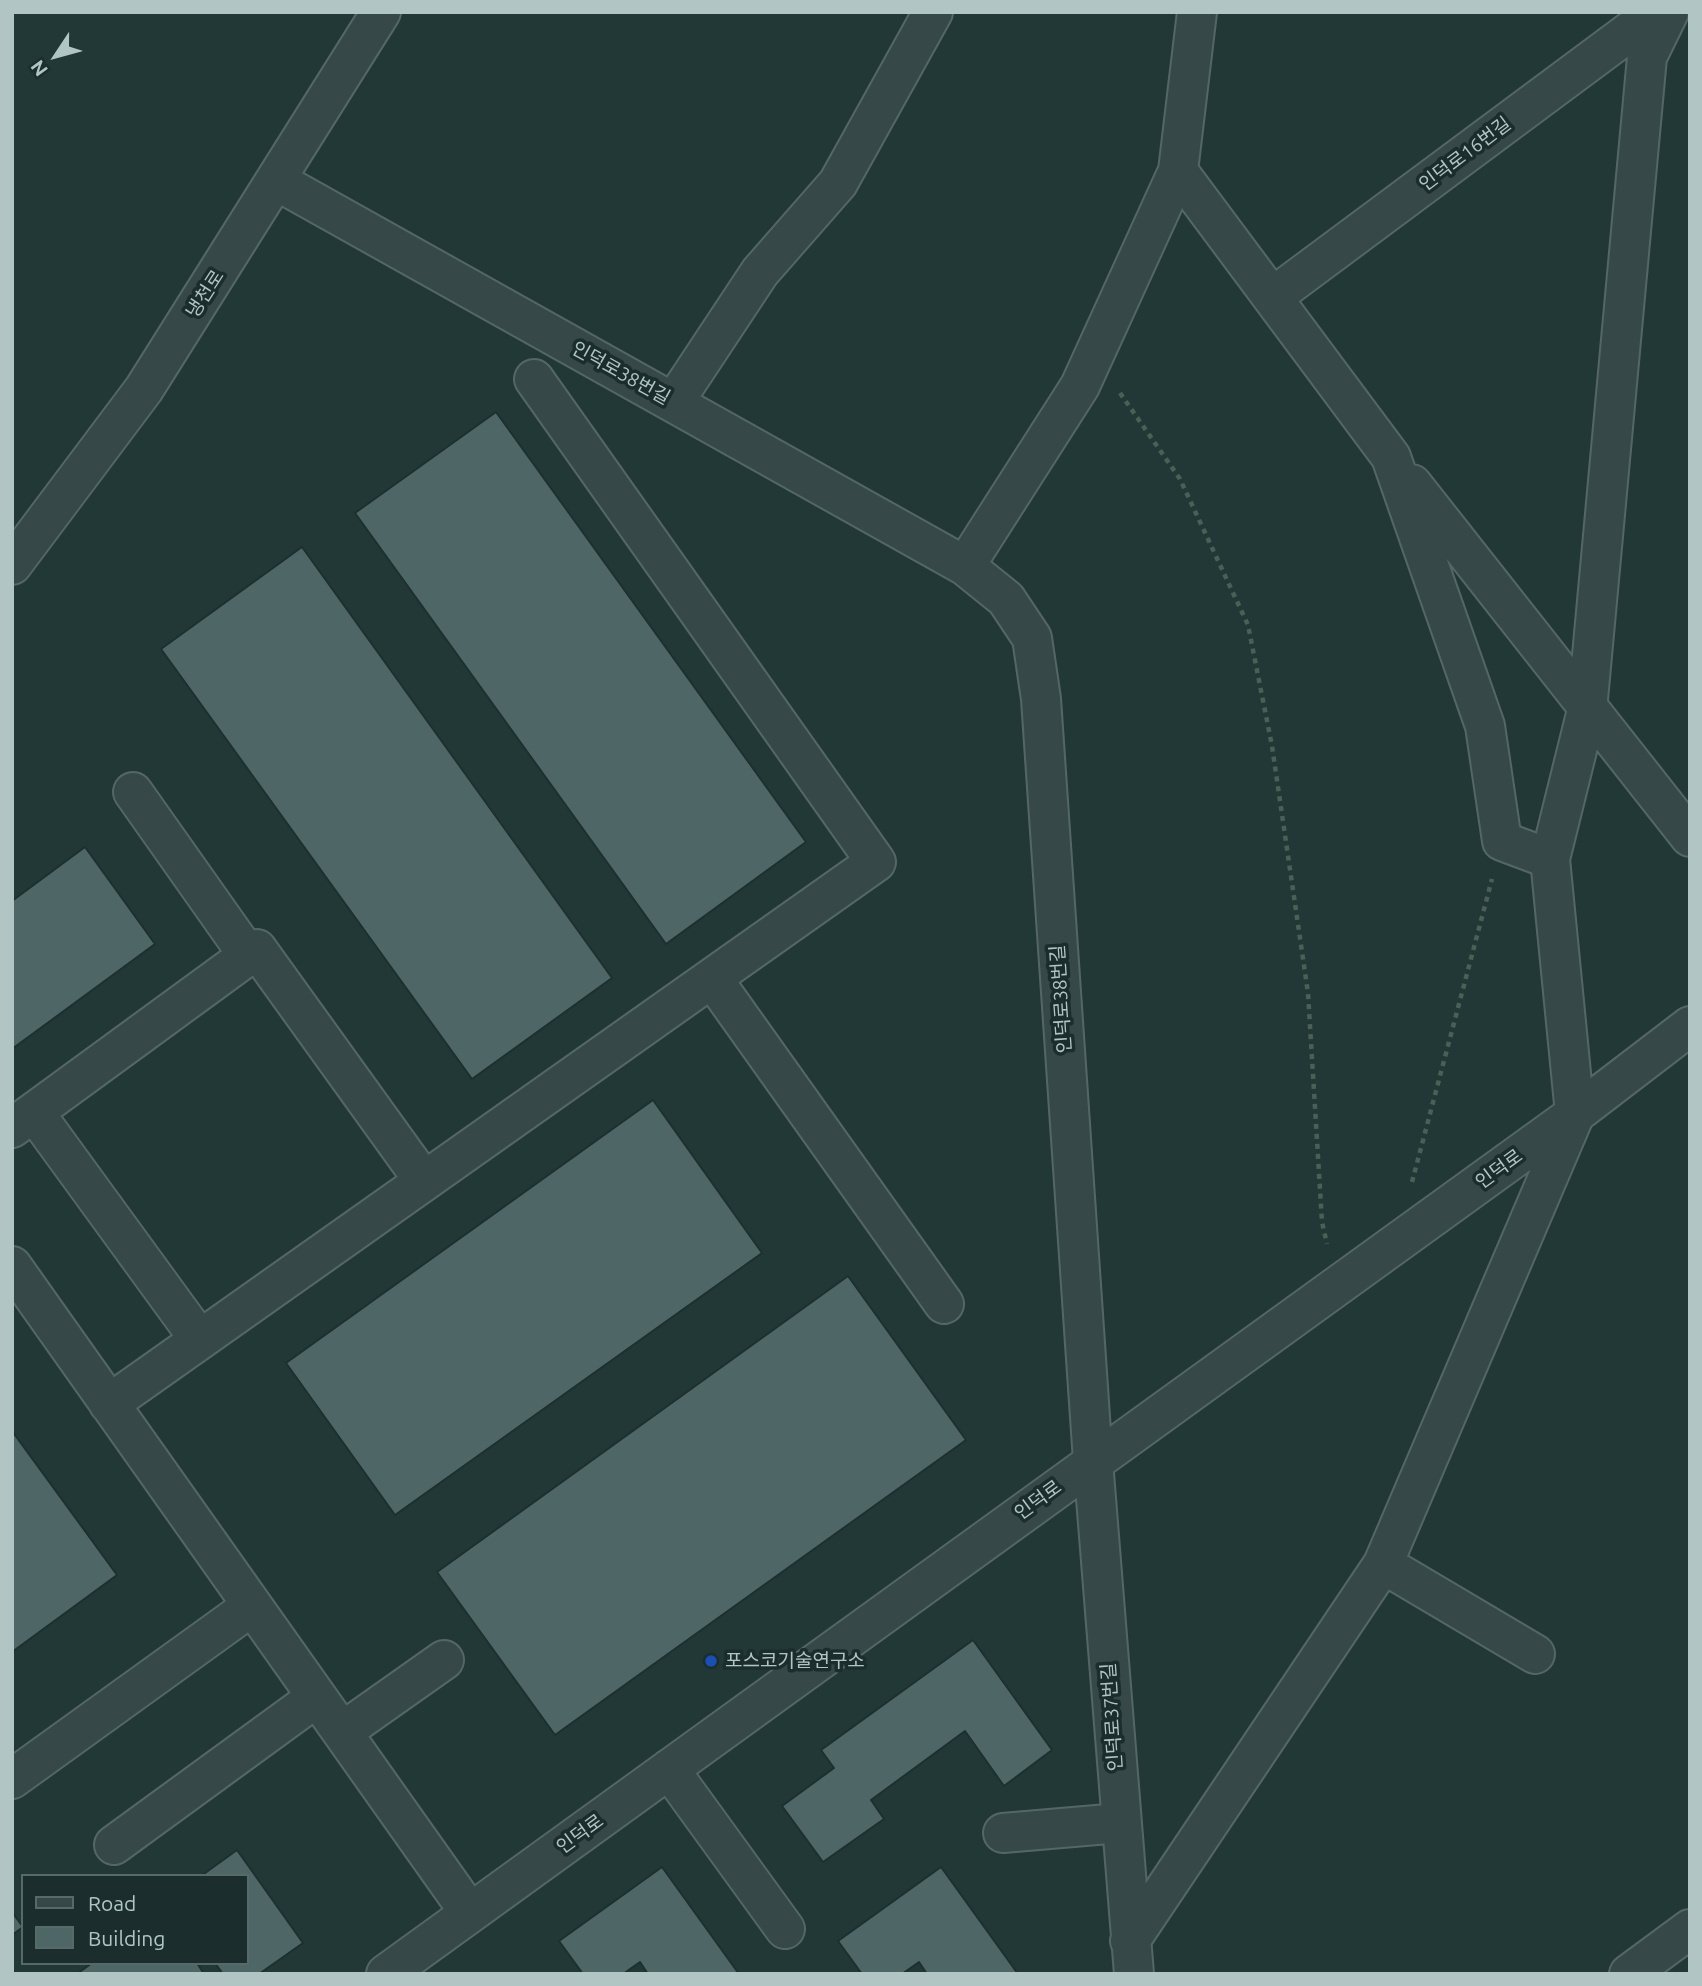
<!DOCTYPE html>
<meta charset="utf-8">
<style>
body{margin:0}
#map{position:relative;width:1702px;height:1986px;overflow:hidden;background:#223837;font-family:Ubuntu,sans-serif}
canvas{display:block}
.frame{position:absolute;inset:0;border:14px solid #b1c5c5;pointer-events:none}
.legend{position:absolute;left:21px;top:1874px;width:228px;height:91px;box-sizing:border-box;background:#1b2e2d;border:2px solid #576a6a;margin:0;padding:9px 12px;list-style:none;font-size:21px;color:#b1c5c5}
.legend li{display:flex;align-items:center;gap:14px;height:35px}
.legend b{width:35px;border:2px solid #576a6a}
.north{position:absolute;left:21px;top:21px;width:70px;height:70px;-webkit-text-stroke:5px #1b2e2d;paint-order:stroke;rotate:234deg;font-size:19px;font-weight:700;line-height:28px;text-align:center;color:#b1c5c5}
.north::after{content:'';display:block;margin:auto;width:24px;height:32px;background:#b1c5c5;clip-path:polygon(50% 0,100% 100%,50% 72%,0 100%)}
</style>
<div id="map">
<canvas width="1702" height="1986"></canvas>
<div class="frame"></div>
<ul class="legend">
<li><b style="height:9px;background:#364948"></b>Road</li>
<li><b style="height:19px;background:#4e6766"></b>Building</li>
</ul>
<div class="north">N</div>
</div>
<script>
const context = document.querySelector('canvas').getContext('2d');
context.lineJoin = 'round';
function paint(path, color) {
  context.fillStyle = color;
  context.fill(path, 'evenodd');
}
function trace(path, color, width, dash) {
  context.strokeStyle = color;
  context.lineWidth = width;
  context.lineCap = dash ? 'butt' : 'round';
  context.setLineDash(dash || []);
  context.stroke(path);
}
function label(font, color, halo, rows, align = 'center') {
  context.font = font + ' Ubuntu,"Noto Sans KR",sans-serif';
  context.lineWidth = 7;
  context.setLineDash([]);
  context.textBaseline = 'middle';
  context.strokeStyle = halo;
  context.fillStyle = color;
  for (const [text, x, y, turn = 0] of rows) {
    context.save();
    context.translate(x, y);
    context.rotate((+turn || 0) * Math.PI / 180);
    context.textAlign = isNaN(turn) ? turn : align;
    if (halo) context.strokeText(text, 0, 0);
    context.fillText(text, 0, 0);
    context.restore();
  }
}
const building = new Path2D(`
 M496,412l310,430 -140,102 -311,-431z
 M302,547l310,431 -140,101 -311,-430z
 M85,847l70,97 -143,105v-148z
 M653,1100l109,153 -367,262 -109,-152z
 M848,1276l118,164 -411,295 -118,-163z
 M12,1431l105,144 -105,77z
 M973,1640l79,110 -48,36 -39,-55 -94,69 13,19 -61,43 -41,-56 52,-38 -13,-18z
 M237,1850l66,93 -44,31h-36l-8,-11h32v-87h-46z
 M662,1867l77,107h-91l-8,-12 -17,12h-40l-24,-33z
 M941,1867l77,107h-91l-8,-12 -17,12h-40l-24,-33z
 M12,1912l11,15 -11,8z
 M92,1963h105l7,11h-127z`);
const path = new Path2D(`
 M1120,393l60,86 68,146 24,121 36,247 14,229 5,22
 M1412,1182l80,-303`);
const minor = new Path2D(`
 M1178,171l213,286 94,269 17,115 48,18
 M277,181l688,385 41,33 26,39 9,61 52,762 41,513
 M1274,296l382,-284
 M674,402l86,-130 78,-89 95,-171
 M1412,484l278,353
 M12,565l132,-176 237,-377
 M965,566l115,-180 98,-215 19,-159
 M133,792l115,163
 M712,978l232,326
 M34,1112l166,228
 M12,1128l245,-179 167,232
 M12,1266l458,647
 M109,1404l767,-542 -342,-483
 M1383,1564l152,90
 M342,1732l102,-72
 M669,1769l116,160
 M12,1779l240,-173
 M1003,1833l117,-10
 M114,1845l203,-148
 M1130,1941l253,-377 192,-450 -25,-255 37,-149 60,-653 22,-45
 M386,1974l1189,-860 115,-88
 M1629,1974l61,-45`);
const markers = [
 [711,1661,7,"#1a4fb4"]
];
const streetNames = [
 ["인덕로16번길",1465,154,-37],
 ["냉천로",205,294,-57],
 ["인덕로38번길",621,373,29],
 ["인덕로38번길",1061,999,-94],
 ["인덕로",1499,1169,-36],
 ["인덕로",1038,1500,-36],
 ["인덕로37번길",1112,1717,-94],
 ["인덕로",580,1834,-36]
];
const poiNames = [
 ["포스코기술연구소",725,1661]
];
paint(building, '#4e6766');
trace(building, '#1d302f', 2);
trace(minor, '#546766', 42);
trace(path, '#4b6055', 4.5, [5, 5]);
trace(minor, '#364948', 38);
for (const [x, y, r, color] of markers) {
  const dot = new Path2D();
  dot.arc(x, y, r, 0, 2 * Math.PI);
  context.fillStyle = color;
  context.fill(dot);
  trace(dot, '#1b2e2d', 2.5);
}
label('19px', '#b1c5c5', '#1b2e2d', streetNames);
label('19px', '#b1c5c5', '#1b2e2d', poiNames, 'left');
</script>
